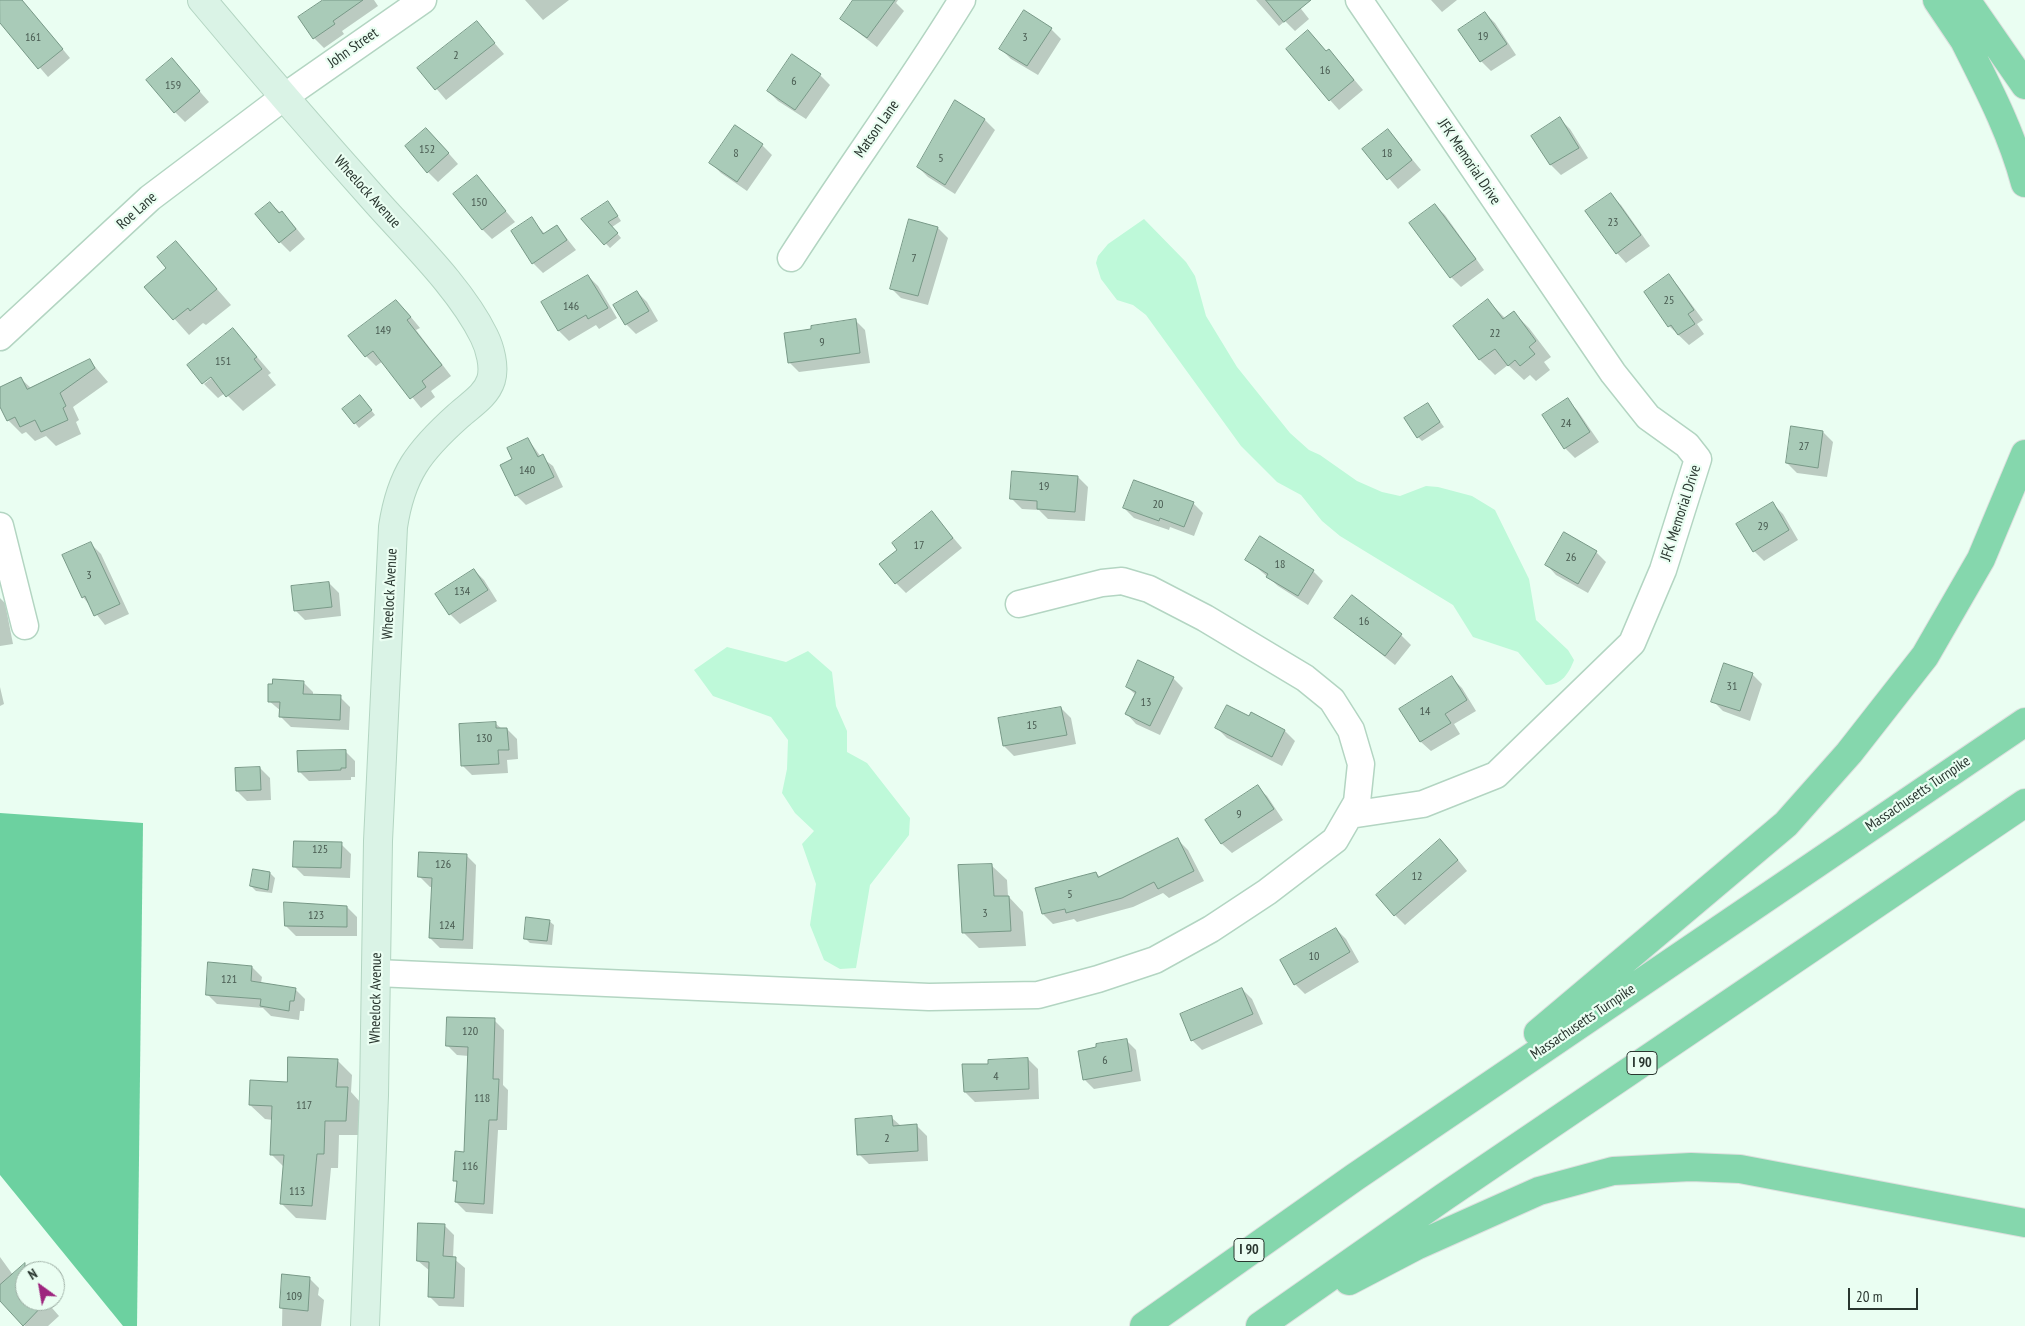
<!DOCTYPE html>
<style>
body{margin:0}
#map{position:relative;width:2025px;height:1326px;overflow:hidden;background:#eafef2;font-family:"PT Sans Narrow",sans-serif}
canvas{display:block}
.north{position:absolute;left:15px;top:1261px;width:50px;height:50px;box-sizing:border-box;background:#eafef2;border:1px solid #9daea4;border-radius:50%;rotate:328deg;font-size:14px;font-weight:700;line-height:20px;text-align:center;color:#29362f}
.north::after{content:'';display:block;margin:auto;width:18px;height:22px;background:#9d257e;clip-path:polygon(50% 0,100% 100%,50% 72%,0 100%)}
.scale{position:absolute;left:1848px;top:1288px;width:70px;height:22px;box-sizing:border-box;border:2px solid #29362f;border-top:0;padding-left:6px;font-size:15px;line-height:18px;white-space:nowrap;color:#29362f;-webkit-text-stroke:4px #eafef2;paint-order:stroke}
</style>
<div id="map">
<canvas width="2025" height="1326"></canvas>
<div class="north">N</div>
<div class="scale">20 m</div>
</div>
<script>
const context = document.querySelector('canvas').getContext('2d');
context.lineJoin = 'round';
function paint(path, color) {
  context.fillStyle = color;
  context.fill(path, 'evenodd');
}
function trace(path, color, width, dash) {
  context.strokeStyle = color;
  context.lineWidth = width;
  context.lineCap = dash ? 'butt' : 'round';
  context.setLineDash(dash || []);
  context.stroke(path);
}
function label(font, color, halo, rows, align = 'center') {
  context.font = font + ' "PT Sans Narrow",sans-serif';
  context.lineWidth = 4.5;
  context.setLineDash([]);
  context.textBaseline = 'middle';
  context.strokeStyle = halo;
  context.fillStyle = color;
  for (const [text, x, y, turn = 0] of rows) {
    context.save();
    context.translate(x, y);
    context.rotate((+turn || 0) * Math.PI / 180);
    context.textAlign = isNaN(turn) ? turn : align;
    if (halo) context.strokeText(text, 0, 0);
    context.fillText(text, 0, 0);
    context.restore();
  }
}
const green = new Path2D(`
 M1144,219l42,43 9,14 11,40 31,51 53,66 19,17 11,5 37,26 25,11 18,4 26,-10 12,1 34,9 23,14 34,69 7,41 32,30 6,10c-5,13 -12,25 -28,25l-28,-33 -45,-15 -20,-32 -113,-69 -18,-15 -21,-26 -24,-13 -36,-36 -95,-131 -13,-10 -16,-5 -16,-21 -5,-16 2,-7 10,-12z
 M727,647l59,15 22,-11 24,21 4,34 11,25v21l20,11 43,55 -1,17 -39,50 -14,83 -16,1 -16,-9 -14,-35 6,-41 -14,-40 12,-13 -19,-18 -13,-20 5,-24 1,-29 -17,-23 -58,-21 -19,-26z`);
const forest = new Path2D(`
 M0,813l143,10 -6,503h-14l-123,-151z`);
const shadow = new Path2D(`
 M0,0h22l48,58 -22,19 -48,-56z
 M325,0h49l4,6 -36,25 2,3 -20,14 -10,-10z
 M525,0h44l-26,20z
 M855,0h43l-2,3 8,8 -27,36 -36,-28z
 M1256,0h38l15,19 -14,12 -10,-10 -6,5z
 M1431,0h26l-15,12z
 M1485,13l10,10 21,32 -25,16 -10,-10z
 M477,23l27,31 -58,46 -27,-32z
 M1051,29l10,10 -23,36 -27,-16 -10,-10z
 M1329,50l34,40 -24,20 -9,-10 -3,-48z
 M172,60l37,42 -24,20 -10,-10z
 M820,75l10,10 -24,34 -28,-18 -10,-10z
 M955,102l30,18 10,10 -40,64 -27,-17 -10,-10z
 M1560,119l10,10 18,29 -27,17 -10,-10 -18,-29z
 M735,127l27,18 10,10 -25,36 -26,-18 -10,-10z
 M1388,130l33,40 -23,19 -34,-40z
 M436,139l22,25 -20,18 -10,-10z
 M477,177l38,45 -23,17 -10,-10z
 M1611,195l10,10 29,41 -24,17 -9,-10z
 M270,203l22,20 13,16 -15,13 -10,-10z
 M1435,205l10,10 39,55 -23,17 -10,-10z
 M612,207l9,14 -9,6 9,11 -11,10 -27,-29z
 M531,219l14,15 12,-8 19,24 -33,23 -10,-10z
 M938,228l10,10 -20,67 -27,-7 -10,-10z
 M176,242l55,63 -25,20 -3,-2 -14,12 -43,-48 22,-19z
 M588,276l10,10 19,32 -18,11 -3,-4 -27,16 -10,-10 -16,-28z
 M1669,276l9,10 25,34 -6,4 7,10 -15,11 -20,-19z
 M637,292l10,10 11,19 -22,13 -10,-10z
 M1488,301l18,18 8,-6 15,15 22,29 -7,5 6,8 -14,11 -6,-6 -6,5 -16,-15 -13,10 -15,-15 -25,-34z
 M406,311l14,17 -4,2 35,46 -20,15 4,6 -14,11 -38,-47 -7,5 -10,-10z
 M855,320l10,10 5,33 -71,9 -10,-10z
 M233,329l38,44 -3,2 8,10 -33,26 -18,-18 -7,5 -14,-14 12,-10 -1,-2z
 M90,361l18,21 -35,25 6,13 -3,2 5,12 -25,12 -10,-10 -11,5 -9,-9 -4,2 -14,-14 -8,-19v-12l21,-10 10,9z
 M1567,400l10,10 22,32 -24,16 -10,-10z
 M364,401l11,14 -16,13 -4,-5z
 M1428,405l16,22 -22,14 -4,-4z
 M1823,432l10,10 -6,35 -30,-4 -10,-10z
 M528,439l13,18 12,9 10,21 -37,18 -10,-10 -2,-35z
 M1078,477l10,10 -3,34 -37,-2 -9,-9 -17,-1 -10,-10z
 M1193,503l10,10 -9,23 -24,-9 -1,3 -35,-12 -10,-10z
 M1773,504l10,10 15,26 -34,21 -10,-10z
 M932,513l30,35 -56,45 -10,-10 3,-33z
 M91,544l10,10 28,60 -24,11 -22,-28z
 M1596,552l10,10 -18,31 -32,-18 -9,-10z
 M1247,559l66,12 10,10 -15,24 -30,-19z
 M474,570l10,10 13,21 -37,23 -10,-10 -13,-20z
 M329,583l10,10 2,23 -36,4 -10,-10z
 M0,598l5,5 8,41 -13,2z
 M1336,618l65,17 10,10 -16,20z
 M1752,674l10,10 -12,37 -27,-10 -10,-10z
 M1173,678l10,10 -23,47 -24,-11 -9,-10 9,-19 -9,-8z
 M1452,678l10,10 14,23 -22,13 6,10 -29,17 -10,-9 -20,-33z
 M303,682l10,10v3l27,2 10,10 -1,23 -58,-3 -10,-10v-6l-12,-10z
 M0,687l4,17 -4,2z
 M1061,708l10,10 5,26 -62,12 -10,-10 -5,-27z
 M1251,714l34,17 10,10 -13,25 -55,-28 -10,-10 32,-10z
 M495,723l7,6h5l10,10 1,20 -11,1 1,13 -36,2 -10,-10z
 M345,751l10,10v16h-4v3l-42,1 -10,-10z
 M260,768l10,10 1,22 -24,1 -10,-10z
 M1257,787l10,9 16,24 -51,33 -10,-9 -15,-23z
 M1178,840l10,10 16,31 -35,17 -6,-5 -30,14 -56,15 -3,-3 -21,5 -10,-10 53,-41 4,4z
 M341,844l10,10 -1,24 -46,-2 -10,-10z
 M1450,850l17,21 -62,54 -10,-10z
 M466,855l10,10 -3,84 -33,-1 -10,-10 3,-51h-3l-10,-10z
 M991,865l16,15 1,16 15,16 3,34 -47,2 -15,-15z
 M270,873l5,5 -3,15 -16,-2 -5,-5z
 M347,907l10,10v19h-61l-10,-10z
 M549,921l5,4 -2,20 -22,-2 -5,-5z
 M1336,929l10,10 13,23 -54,32 -10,-10z
 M252,967l10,10 -1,6 34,6 10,10 -1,12h-4l-1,9 -28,-4 -8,-8 -46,-4 -10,-10z
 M1242,989l10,10 11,25 -61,26 -10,-10z
 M494,1020l10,10 -1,55 5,5 -1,40h-9l-5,84 -27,-2 -10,-10 2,-18 -4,-4 11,-27 4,-97 -12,-1 -10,-10z
 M1126,1040l10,10 5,31 -47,8 -10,-10z
 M1028,1059l10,10 1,30 -64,3 -10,-10 24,-27z
 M337,1060l15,15 -1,17 10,11 -1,32h-21l-1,33h-7l-5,52 -30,-2 -15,-15 3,-36 -13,-13 2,-34 -8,-1 -15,-14 38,-22z
 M892,1118l9,8h16l10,10 1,25 -59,3 -10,-10z
 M444,1225l10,10 -1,23 12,10 -1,39 -25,-1 -10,-10 1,-25 -12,-10z
 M0,1257l13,18 12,4v22h21l13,15 -11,10h-23l-25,-27z
 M283,1276l26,2 10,10 -1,7 6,5 -3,26h-39z`);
const building = new Path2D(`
 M0,0h22l41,49 -25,20 -38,-46z
 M323,0h40l-30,21 2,3 -22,15 -15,-22z
 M853,0h42l-28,38 -27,-19z
 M1266,0h45l-27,22z
 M1024,10l28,18 -25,38 -28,-17z
 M1485,12l22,32 -27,18 -22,-32z
 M477,21l18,22 -60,47 -18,-22z
 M1308,30l18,21 3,-2 25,31 -25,21 -43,-52z
 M792,54l29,20 -26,36 -28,-19z
 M172,58l28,33 -26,22 -28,-33z
 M955,100l30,19 -40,66 -28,-18z
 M1560,117l19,31 -29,17 -19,-29z
 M735,125l28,19 -26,38 -28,-19z
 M426,128l23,25 -22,20 -22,-27z
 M1388,129l24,31 -25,20 -25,-31z
 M477,175l29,36 -24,19 -29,-36z
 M1611,193l30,42 -25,19 -31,-43z
 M608,201l10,15 -10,6 10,11 -14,12 -23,-26z
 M270,202l9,11 3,-2 14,18 -17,14 -24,-29z
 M1435,204l41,55 -26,19 -41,-55z
 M532,217l11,17 14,-9 10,15 -35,24 -21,-33z
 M909,219l29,8 -20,69 -28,-7z
 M176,241l41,48 -27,22 -2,-3 -15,12 -29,-33 22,-19 -9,-11z
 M1669,274l25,36 -6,4 7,10 -17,11 -7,-10 -3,2 -24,-35z
 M588,275l20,33 -20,11 -2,-4 -28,16 -17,-29z
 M637,291l12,20 -24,14 -12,-20z
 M1488,299l15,20 11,-8 22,30 -7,6 6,7 -15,12 -5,-6 -7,6 -13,-17 -16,11 -26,-34z
 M396,300l15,17 -4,3 35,45 -20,16 4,6 -16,12 -37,-48 -8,6 -17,-21z
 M856,319l4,34 -72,10 -4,-30 27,-4v-3z
 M233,328l24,29 -3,2 8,10 -36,28 -15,-20 -9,7 -15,-19z
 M90,359l5,9 -35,25 6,13 -3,2 5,12 -27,12 -6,-12 -15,7 -5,-10 -8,4 -7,-14v-20l21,-10 6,12z
 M360,395l12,15 -18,14 -12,-15z
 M1568,398l22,34 -26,17 -22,-34z
 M1428,403l12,19 -23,16 -13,-20z
 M1791,426l32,5 -5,37 -32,-5z
 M528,438l10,19 5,-3 11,23 -39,19 -15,-31 12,-6 -5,-11z
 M1012,471l66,5 -3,36 -38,-3v-8l-27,-2z
 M1134,480l60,22 -10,25 -24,-9 -1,3 -36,-13z
 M1773,502l16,28 -36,22 -17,-28z
 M932,511l21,27 -58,46 -16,-20 18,-14 -5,-7z
 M1564,532l33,19 -19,33 -33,-19z
 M1260,536l54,34 -16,26 -32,-19 2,-3 -23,-14z
 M91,542l29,62 -26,12 -9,-20 -3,2 -20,-43z
 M474,569l14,21 -39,25 -14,-21z
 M329,582l3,25 -38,4 -3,-25z
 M1352,595l50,39 -17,22 -51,-38z
 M1138,660l36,17 -24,49 -25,-12 11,-22 -10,-5z
 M1724,663l29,10 -13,38 -29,-9z
 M1452,676l15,24 -22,14 6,9 -31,19 -21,-33z
 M273,679l31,2 -1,13 38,1 -1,25 -61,-3 1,-15h-12v-18h4z
 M1227,705l22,11 2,-4 34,18 -13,27 -57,-29z
 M1061,707l6,28 -64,11 -5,-28z
 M496,722v6h11l2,22h-11l1,14 -38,2 -2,-42z
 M346,750v18h-5v2l-43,2 -1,-21z
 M260,767l1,23 -25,1 -1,-23z
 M1258,785l16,24 -53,35 -16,-24z
 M1178,838l16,33 -36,18 -4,-7 -32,16 -56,15 -1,-4 -23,5 -7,-26 61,-16 2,5z
 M1440,839l18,21 -64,56 -18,-21z
 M294,841l48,1 -1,26 -48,-1z
 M419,852l48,2 -4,86 -34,-2 3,-60 -14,-1z
 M992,864l2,32h15l2,35 -49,2 -4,-68z
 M253,869l17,3 -2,18 -18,-4z
 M284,902l63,4v21l-62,-1z
 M526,917l24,3 -3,21 -23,-2z
 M1336,928l14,24 -56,33 -14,-25z
 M208,962l44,4 -1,15 45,7 -2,13h-4l-1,10 -29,-5 1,-7 -55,-4z
 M1242,988l11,26 -62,27 -11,-27z
 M447,1017l48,1 -2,61h6l-2,41h-8l-5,84 -29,-2 2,-21h-4l2,-30 9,1 4,-105 -22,-1z
 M1127,1039l5,32 -49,9 -5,-29 18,-4v-3z
 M288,1057l50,2 -2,28h12l-2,34h-21l-1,33h-7l-5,52 -32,-2 4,-49h-14l2,-49 -23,-1 1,-25 37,2z
 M1028,1058l1,31 -65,3 -2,-28h26v-4z
 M892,1116l1,10 24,-2 1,27 -61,4 -2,-36z
 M418,1223l27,1 -2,32 13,1 -2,41 -26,-1 1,-35 -12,-1z
 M25,1263v38h22l-24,25 -23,-25v-16z
 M282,1274l28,3 -2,34 -28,-3z`);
const street = new Path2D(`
 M791,258c56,-87 117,-170 171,-258
 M0,337l150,-139 134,-101 139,-97
 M0,526l25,100
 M1350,815l73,-11 73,-29 136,-132 31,-73 35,-111 -11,-14 -39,-28 -35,-44 -254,-373
 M376,973l553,24 109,-2 60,-16 57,-19 56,-31 56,-37 68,-52 22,-38 4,-38 -10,-34 -19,-30 -27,-22 -100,-60 -56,-29 -27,-8 -20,2 -83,21`);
const secondary = new Path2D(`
 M202,0c56,67 113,133 171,198 36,41 87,89 111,138 6,12 11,31 7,44 -5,16 -21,25 -33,36 -39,35 -57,58 -65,111l-15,314 -4,254 -9,231`);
const highway = new Path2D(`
 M1937,0l35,52
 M1966,0l59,85
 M1963,38c24,48 48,93 62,145
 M1538,1033l248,-209 63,-71 76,-97 56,-97 44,-105
 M1349,1281l67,-35 123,-55 74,-20 78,-4 49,2 285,54
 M1144,1326l211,-149 670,-455
 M1260,1326l184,-129 581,-394`);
const numberNames = [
 ["19",1483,37],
 ["161",33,38],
 ["3",1025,38],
 ["2",456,56],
 ["16",1325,71],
 ["6",794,82],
 ["159",173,86],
 ["152",427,150],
 ["8",736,154],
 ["18",1387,154],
 ["5",941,159],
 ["150",479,203],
 ["23",1613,223],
 ["7",914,259],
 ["25",1669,301],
 ["146",571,307],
 ["149",383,331],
 ["22",1495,334],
 ["9",822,343],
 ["151",223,362],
 ["24",1566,424],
 ["27",1804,447],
 ["140",527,471],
 ["19",1044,487],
 ["20",1158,505],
 ["29",1763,527],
 ["17",919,546],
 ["26",1571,558],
 ["18",1280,565],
 ["3",89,576],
 ["134",462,592],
 ["16",1364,622],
 ["31",1732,687],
 ["13",1146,703],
 ["14",1425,712],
 ["15",1032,726],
 ["130",484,739],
 ["9",1239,815],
 ["125",320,850],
 ["126",443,865],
 ["12",1417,877],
 ["5",1070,895],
 ["3",985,914],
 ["123",316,916],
 ["124",447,926],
 ["10",1314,957],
 ["121",229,980],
 ["120",470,1032],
 ["6",1105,1061],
 ["4",996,1077],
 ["118",482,1099],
 ["117",304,1106],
 ["2",887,1139],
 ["116",470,1167],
 ["113",297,1192],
 ["109",294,1297]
];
const shields = [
 [1642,1063,30],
 [1249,1250,30]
];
const shieldNames = [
 ["I 90",1642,1063],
 ["I 90",1249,1250]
];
const streetNames = [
 ["John Street",353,48,-35],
 ["Matson Lane",877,129,-55],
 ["JFK Memorial Drive",1469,162,56],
 ["Wheelock Avenue",367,192,48],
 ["Roe Lane",137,211,-42],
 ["JFK Memorial Drive",1681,513,-72],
 ["Wheelock Avenue",390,594,-87],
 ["Massachusetts Turnpike",1918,794,-34],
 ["Wheelock Avenue",376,998,-89],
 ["Massachusetts Turnpike",1583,1022,-34]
];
paint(green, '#bef9d9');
paint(forest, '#6cd1a0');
paint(shadow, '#0003');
paint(building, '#a9cbb8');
trace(building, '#789987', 1);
trace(street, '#b3d5c2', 29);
trace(secondary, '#b3d5c2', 30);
trace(highway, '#dddfde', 30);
trace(street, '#fff', 26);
trace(secondary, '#daf3e6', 28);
trace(highway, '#85d7ad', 28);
label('12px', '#495b51', null, numberNames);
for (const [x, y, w] of shields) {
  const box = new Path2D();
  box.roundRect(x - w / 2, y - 11.5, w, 23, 4);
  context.fillStyle = '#eafef2';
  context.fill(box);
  trace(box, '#29362f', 1);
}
label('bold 14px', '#29362f', null, shieldNames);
label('15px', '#29362f', '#eafef2', streetNames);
</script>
